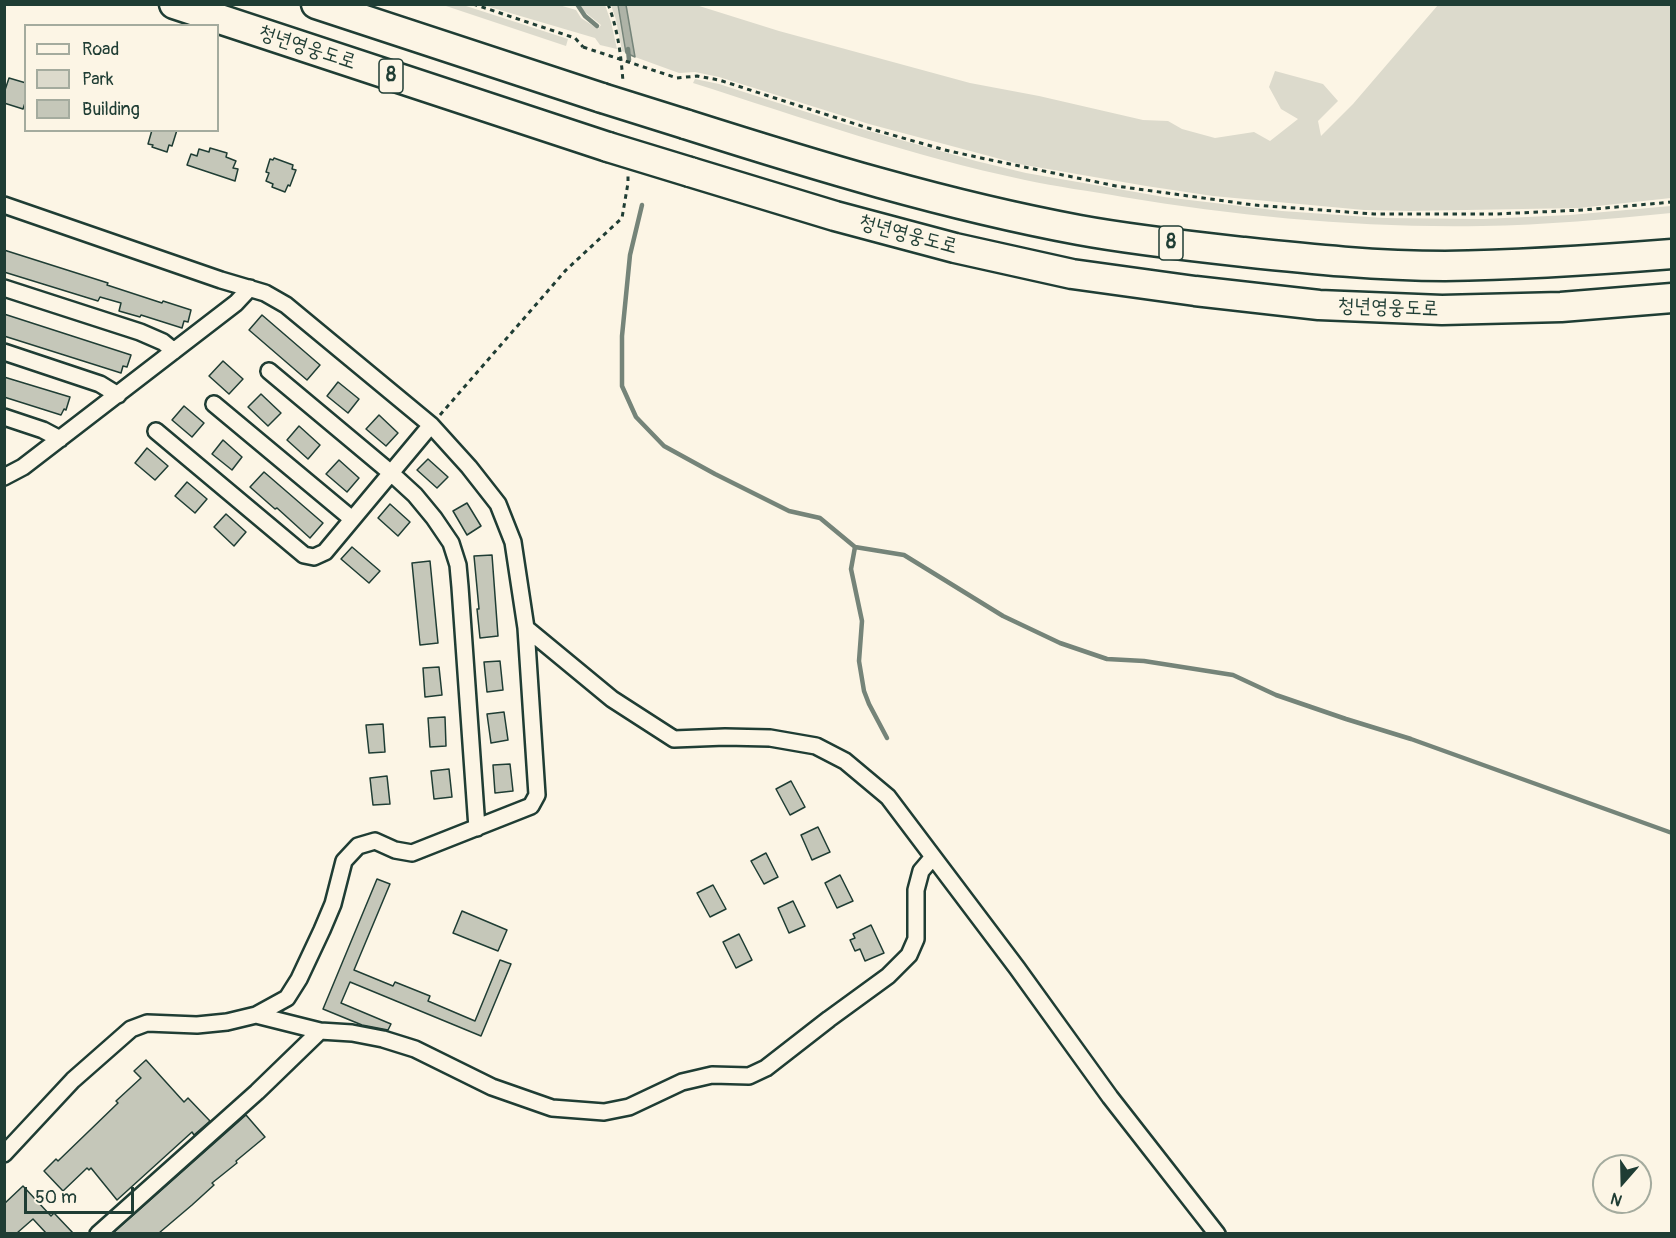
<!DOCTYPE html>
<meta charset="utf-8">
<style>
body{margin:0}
#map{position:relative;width:1676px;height:1238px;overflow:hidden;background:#fcf5e5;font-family:Pangolin,sans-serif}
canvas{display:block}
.frame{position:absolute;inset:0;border:6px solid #1f3d34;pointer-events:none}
.legend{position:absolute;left:24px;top:24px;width:195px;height:108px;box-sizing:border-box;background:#fcf5e5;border:2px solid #a4ab9e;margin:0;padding:8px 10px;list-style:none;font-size:18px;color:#1f3d34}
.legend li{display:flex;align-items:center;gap:12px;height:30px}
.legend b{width:30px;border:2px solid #a4ab9e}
.north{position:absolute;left:1592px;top:1154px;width:60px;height:60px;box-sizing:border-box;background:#fcf5e5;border:2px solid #a4ab9e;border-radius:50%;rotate:200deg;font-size:16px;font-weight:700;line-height:24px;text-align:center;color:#1f3d34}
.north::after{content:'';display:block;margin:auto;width:21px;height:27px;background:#1f3d34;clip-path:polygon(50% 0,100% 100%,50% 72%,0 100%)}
.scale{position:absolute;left:24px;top:1187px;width:110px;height:27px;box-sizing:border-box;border:3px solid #1f3d34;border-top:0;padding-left:8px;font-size:18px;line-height:21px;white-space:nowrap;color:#1f3d34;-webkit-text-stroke:4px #fcf5e5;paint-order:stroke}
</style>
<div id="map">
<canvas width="1676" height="1238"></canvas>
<div class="frame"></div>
<ul class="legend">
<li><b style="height:8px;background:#fcf5e5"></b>Road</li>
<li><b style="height:16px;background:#dcdacc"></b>Park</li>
<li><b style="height:16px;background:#c5c7b9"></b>Building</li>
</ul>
<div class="north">N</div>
<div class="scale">50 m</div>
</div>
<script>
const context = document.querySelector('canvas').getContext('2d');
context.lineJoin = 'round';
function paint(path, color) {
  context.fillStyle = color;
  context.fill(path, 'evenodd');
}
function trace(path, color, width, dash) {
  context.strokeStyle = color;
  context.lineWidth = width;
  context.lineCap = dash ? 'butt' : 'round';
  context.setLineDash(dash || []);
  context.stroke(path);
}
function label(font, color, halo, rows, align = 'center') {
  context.font = font + ' Pangolin,"Poor Story",sans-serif';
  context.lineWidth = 5;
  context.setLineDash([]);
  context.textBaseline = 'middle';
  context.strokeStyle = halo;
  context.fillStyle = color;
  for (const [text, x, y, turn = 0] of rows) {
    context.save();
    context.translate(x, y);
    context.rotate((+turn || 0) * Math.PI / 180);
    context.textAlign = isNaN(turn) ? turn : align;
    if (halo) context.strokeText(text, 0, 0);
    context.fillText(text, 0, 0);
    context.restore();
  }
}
const green = new Path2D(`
 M443,5h20l105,34 -2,7z
 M483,5h76l17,5 5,8 17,11 3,-4 -15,-12 -7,-8h26l6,17 6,27 -17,-4 -5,-7z
 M611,5h7l8,48 -4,-2 -6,-31z
 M626,5h70l83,26 191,52 69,13 104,24 25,1 14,8 33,9 39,-6 16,9 28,-22 -17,-10 -12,-22 6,-16 48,13 15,17 -20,20 3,15 32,-32 85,-99h233v193l-92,10 -169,3 -46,-1 -151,-14 -67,-10 -127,-22 -150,-40 -150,-47 -24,-5 -16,1 -44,-16z
 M695,79l24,5 125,40 132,37 50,12 138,24 118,14 101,7 100,1 87,-4 101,-9v7c-62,6 -126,12 -189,13 -120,2 -241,-9 -359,-29 -33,-6 -66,-10 -98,-17 -113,-24 -222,-62 -332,-97z`);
const water = new Path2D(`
 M618,5h8l9,52 -9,-4z`);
const stream = new Path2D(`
 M577,4l8,12 12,10
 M628,49l1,11
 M642,205l-12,50 -8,81v50l14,31 28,29 51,28 74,37 31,7 35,29 49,8 99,61 57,27 47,16 37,2 89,14 43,20 70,24 65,20 261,94
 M855,547l-4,22 11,52 -3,40 5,30 5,13 18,34`);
const building = new Path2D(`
 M9,78l17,5v17l-3,9 -19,-6v-10z
 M152,130h25l-5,16 -3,-1 -2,7 -15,-5 1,-2 -5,-1z
 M210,148l17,5 -1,4 10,4 -3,7 5,1 -3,12 -48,-16 4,-11 6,2 2,-7 10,3z
 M274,158l19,7 -1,4 4,1 -6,16 -2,-1 -3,7 -13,-5 1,-3 -7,-3 3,-8 -3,-1 4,-13 3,1z
 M4,250l104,33 -1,2 55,18 1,-2 28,9 -3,12 -4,-1 -2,7 -41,-13 -1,2 -21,-6 2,-8 -21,-6 -2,4 -94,-29z
 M4,314l127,41 -4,12 -4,-1 -2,7 -117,-37z
 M262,315l58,50 -13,15 -58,-50z
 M223,361l20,18 -14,15 -20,-18z
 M4,377l66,20 -4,13 -2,-1 -3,6 -57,-18z
 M338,382l21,17 -11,14 -21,-17z
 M261,394l20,19 -13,13 -20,-19z
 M184,406l20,17 -12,14 -20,-17z
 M379,415l19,18 -12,13 -20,-17z
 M299,426l21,19 -12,14 -21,-19z
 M223,440l19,17 -10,13 -20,-16z
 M147,448l21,18 -13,14 -20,-17z
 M428,459l20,18 -11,11 -20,-18z
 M339,460l20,18 -12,14 -21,-18z
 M264,472l59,51 -13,15 -33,-30 -2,1 -25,-22z
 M187,482l20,17 -12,14 -20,-17z
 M467,503l14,23 -14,9 -14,-24z
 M390,504l20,18 -12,14 -20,-18z
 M226,514l20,18 -12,14 -20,-19z
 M352,547l28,24 -11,12 -28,-24z
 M492,555l6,81 -18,2 -3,-29h2l-5,-53z
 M430,561l8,82 -18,2 -8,-82z
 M500,661l3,29 -16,2 -3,-30z
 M439,667l3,28 -17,2 -2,-29z
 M504,712l4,28 -17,3 -4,-29z
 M445,717l1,29 -16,1 -2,-29z
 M383,724l2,28 -16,1 -3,-28z
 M510,764l3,27 -18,2 -2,-28z
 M449,769l3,28 -18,2 -3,-28z
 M387,776l3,28 -17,1 -3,-27z
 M791,781l14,26 -15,8 -14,-26z
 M818,827l12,25 -18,8 -11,-25z
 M766,853l12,24 -14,7 -13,-23z
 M840,875l13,26 -16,7 -12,-25z
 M377,879l13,5 -36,86 39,16 2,-4 35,14 -2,5 47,20 25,-61 11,4 -30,72 -131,-54 -9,21 50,21 -3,6 -26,-5 -39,-16z
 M713,885l13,24 -16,8 -13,-24z
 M793,901l12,25 -16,7 -11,-25z
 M462,911l45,19 -9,21 -45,-18z
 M871,925l13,28 -19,8 -5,-12 -5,2 -5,-11 5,-2 -2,-4z
 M739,934l13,26 -16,8 -13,-26z
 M146,1060l38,42 4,-4 22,23 -16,14 -2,-3 -75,68 -26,-32 -2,2 -2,-2 -24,23 -19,-20 12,-12 2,2 60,-58 -2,-2 25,-23 -7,-7z
 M246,1115l19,22 -29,24 1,2 -25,20 2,2 -22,20 -33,28h-46z
 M23,1186l28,30 3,-3 19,20h-27l-13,-14 -16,14h-13v-29z`);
const path = new Path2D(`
 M473,4l102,34 8,9
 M608,4c10,26 13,51 15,78
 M677,78l20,-2 22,4 149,48 77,22 36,8 135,28 138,19 120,9h122l87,-4 89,-8
 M440,415l126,-145 56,-52 6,-35v-8`);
const minor = new Path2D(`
 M4,205l217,75 44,13 21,12 145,120 38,42 29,37 15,38 13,86 86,71 62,40 51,-2 45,1 46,8 29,15 43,36 129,171 93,129 107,137
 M4,288l136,44 23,10 11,9
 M4,352l96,32 18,11
 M269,371l122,102 24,22 19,23 17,25 7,22 2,22 17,241
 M214,404l138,115
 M4,417l39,13 17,9
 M156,431l148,124 10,2 11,-5 106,-127
 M4,477l19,-10 213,-164 14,-15
 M256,1015l64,16 32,2 31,6 32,10 77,38 60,21 52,4 25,-5 53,-25 30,-7 37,1 17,-8 63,-49 59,-43 21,-21 7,-16v-49l5,-19 12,-14
 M4,1154l69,-74 58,-51 16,-6 50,2 30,-3 29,-7 31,-17 12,-19 23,-49 11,-26 11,-43 14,-15 17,-5 20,9 17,3 119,-47 6,-11 -11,-167
 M98,1234l159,-142 63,-61`);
const motorway = new Path2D(`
 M174,4l434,143
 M316,4l286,94
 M685,124c129,41 260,81 394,106 54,10 110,16 165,22 66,7 134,14 201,14 76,-1 151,-6 227,-12
 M690,172l145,44 120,32 117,26 123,17 124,14 123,5 119,-3 111,-9`);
const pathBridge = new Path2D(`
 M583,47l94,31`);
const motorwayBridge = new Path2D(`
 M602,98l83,26
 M608,147l82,25`);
const shields = [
 [391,76,24],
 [1171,243,24]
];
const shieldNames = [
 ["8",391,76],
 ["8",1171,243]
];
const streetNames = [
 ["청년영웅도로",307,48,18],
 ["청년영웅도로",908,235,15],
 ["청년영웅도로",1388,308,2]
];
paint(green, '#dcdacc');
paint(water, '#aeb3a7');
trace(water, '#758479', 1.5);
trace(stream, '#758479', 4.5);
paint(building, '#c5c7b9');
trace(building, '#1f3d34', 1.5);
trace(minor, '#1f3d34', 20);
trace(motorway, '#1f3d34', 33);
trace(path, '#1f3d34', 3, [4.5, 4.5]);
trace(minor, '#fcf5e5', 15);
trace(motorway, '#fcf5e5', 28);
trace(motorwayBridge, '#1f3d34', 33, []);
trace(pathBridge, '#1f3d34', 3, [4.5, 4.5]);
trace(motorwayBridge, '#fcf5e5', 28);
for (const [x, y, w] of shields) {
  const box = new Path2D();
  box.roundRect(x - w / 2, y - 17, w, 34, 4.5);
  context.fillStyle = '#fcf5e5';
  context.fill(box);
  trace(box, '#1f3d34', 1.5);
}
label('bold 20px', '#1f3d34', null, shieldNames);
label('21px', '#1f3d34', '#fcf5e5', streetNames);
</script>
